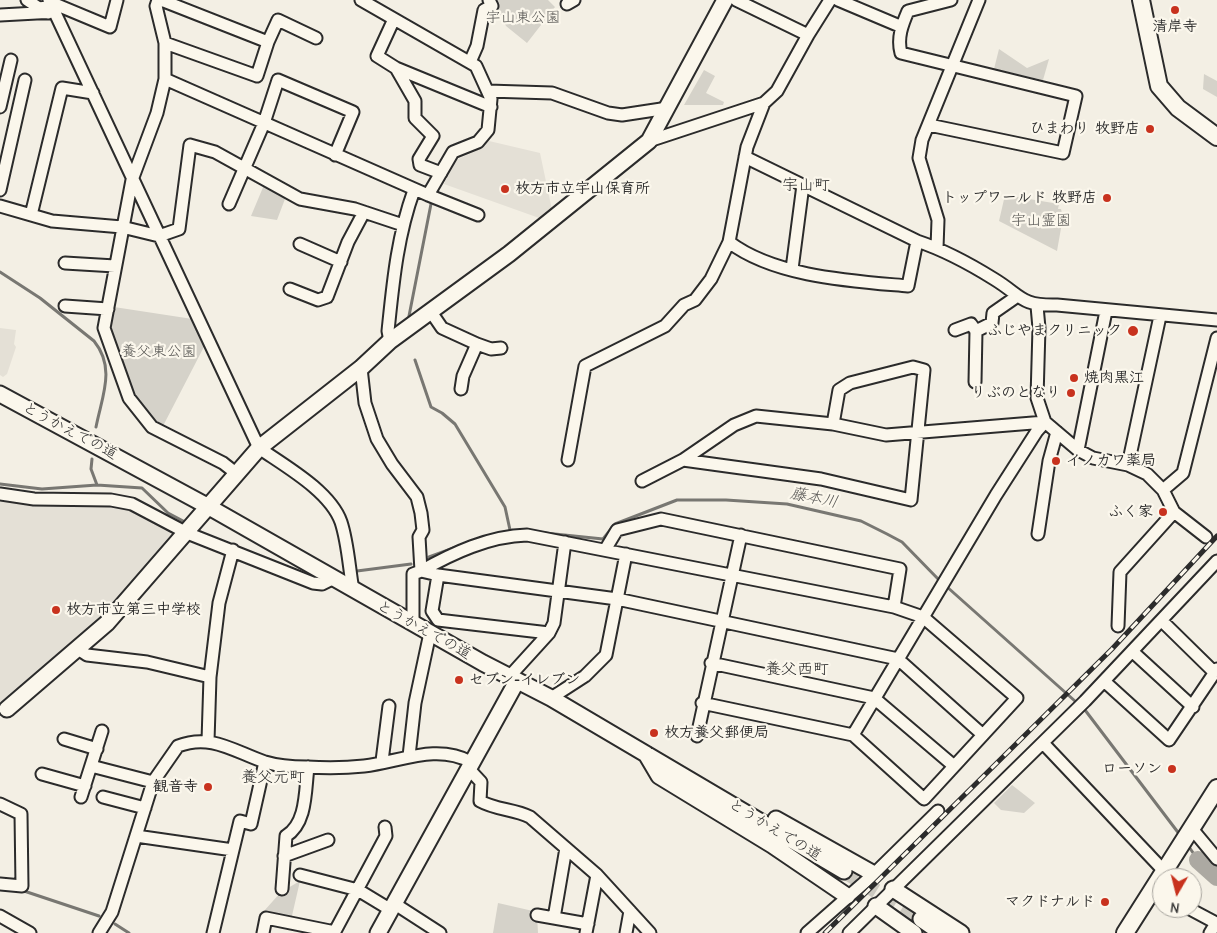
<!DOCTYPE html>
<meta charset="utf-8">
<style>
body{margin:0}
#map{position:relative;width:1217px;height:933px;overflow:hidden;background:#f3efe4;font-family:"Comic Neue",sans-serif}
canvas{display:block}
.north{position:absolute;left:1152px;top:868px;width:50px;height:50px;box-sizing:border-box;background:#fbf7ec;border:1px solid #a8a59f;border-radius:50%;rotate:188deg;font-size:14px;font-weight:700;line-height:20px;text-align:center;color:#2b2b2b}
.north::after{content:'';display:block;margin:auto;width:18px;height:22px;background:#c8321e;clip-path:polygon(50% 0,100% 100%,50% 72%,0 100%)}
</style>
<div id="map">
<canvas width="1217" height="933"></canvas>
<div class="north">N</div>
</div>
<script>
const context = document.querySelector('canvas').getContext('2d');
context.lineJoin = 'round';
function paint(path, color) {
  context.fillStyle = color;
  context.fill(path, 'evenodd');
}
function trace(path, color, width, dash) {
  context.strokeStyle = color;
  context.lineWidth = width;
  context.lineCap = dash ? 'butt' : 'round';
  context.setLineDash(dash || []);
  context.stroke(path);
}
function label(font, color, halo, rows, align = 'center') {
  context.font = font + ' "Comic Neue","Klee One",sans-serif';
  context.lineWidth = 4.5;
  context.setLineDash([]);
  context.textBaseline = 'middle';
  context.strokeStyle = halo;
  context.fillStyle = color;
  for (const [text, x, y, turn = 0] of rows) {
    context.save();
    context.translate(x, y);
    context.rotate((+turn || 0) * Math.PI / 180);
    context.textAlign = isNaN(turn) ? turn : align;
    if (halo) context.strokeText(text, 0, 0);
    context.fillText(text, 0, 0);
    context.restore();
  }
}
const built = new Path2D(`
 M489,141l51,12 12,57 -10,9 -98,-35 6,-15 8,-10 20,-9z
 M0,328l16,2 -2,14 2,3 -9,27 -4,3 -3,-2z
 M0,499l109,6 22,5 46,26 -76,87 -95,80 -6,-1z`);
const green = new Path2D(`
 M493,0h55l7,7 -28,36 -21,-17z
 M999,49l28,19 22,-9 -6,21 -49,-11z
 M704,70l11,6 -9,17 18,9 -1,3h-39z
 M1204,74l13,7v16l-14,-8z
 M264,185l21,14 -8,21 -26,-4z
 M1005,195l54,9 -1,5h3l2,8 -6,34 -58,-30z
 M114,307l85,13 9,19 -45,87 -7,-3 -23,-28 -22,-65z
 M1012,785l23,18 -11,10 -23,-3 -7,-7z
 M300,881l-9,39 -23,-4 -4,-5 17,-19z
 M498,903l35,8 4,4 1,18h-45z`);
const stream = new Path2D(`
 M0,272l40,26 54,43c22,27 8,55 2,86
 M409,316l22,-112
 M415,360l16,47 11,6 13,11 50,83 5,23 7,1
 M92,459l-1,10 6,16
 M0,484l42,5 55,-4 45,3 26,25 17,9
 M545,533l58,6 12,-15 62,-24h49l61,4 74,17 26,13 15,8 39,40
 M429,557l30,-11
 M357,571l54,-7
 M946,586l139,124 95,125
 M1187,844l11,16
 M21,890l78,26
 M115,924l14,9`);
const river = new Path2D(`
 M1198,860l19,17`);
const secondaryTunnel = new Path2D(`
 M844,871l77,48`);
const street = new Path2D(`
 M27,0l12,8 8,-1 1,6
 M49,0l210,448c26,18 71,43 82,74 7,21 8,46 12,68
 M158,0l-2,6 9,37v36l-8,34 -25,67 -28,148 25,70 23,29 71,36 14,11
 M161,0l107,42 -11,34 -92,-33
 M736,0l72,35
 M838,0l64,27
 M50,2l60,25 7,-27
 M567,4l7,-4
 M0,15l55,-3
 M394,19l-17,37 19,12 95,39
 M268,42l10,-22 38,18
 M470,62l7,-16 7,-36 8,-4 -3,-6
 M396,68l19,33v17l18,18 -14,23 1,6 21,8
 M165,79l263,116 25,-43 25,-10 10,-12 3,-31 -15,-33 -115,-66
 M488,91l64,2 56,20 14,2 46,-7
 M764,103l-17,44 -18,95c46,35 123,39 179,44l9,-45
 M0,107l11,-47
 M929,125l134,28 13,-57 -175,-43c-4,-15 1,-28 7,-42l43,-11
 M649,141l115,-38 13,-12 31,-56 22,-35
 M745,157l172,84c27,9 53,23 77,38 28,17 26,27 63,26l160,15
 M0,190l25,-110
 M428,195l50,20
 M229,204l35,-81 14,-43 75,32 -18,43
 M0,206l52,15 70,6 37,9 20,-7 11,-84 25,7 85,47 55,10 48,16
 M31,215l31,-127 31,5
 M300,244l41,18
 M937,248l1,-28 -19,-62 3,-18 57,-140
 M65,263l50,3
 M792,269l11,-84
 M290,289l28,11 9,-3 21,-55 16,-30
 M65,306l43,3
 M1037,306l2,22 -2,70 8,24 33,28 15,8 35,7 19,9 16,16 11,22 32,25
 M431,312l11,16 35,16 -14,32 -2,13
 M955,330l16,-6 5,7
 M390,341l-2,-10c5,-48 9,-94 26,-141
 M477,344l14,5 10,-1
 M361,368l4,35 12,36 15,25 25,33 4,16 2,17 -4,7 2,34 -8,3v50
 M975,382l1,-51 16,-8 1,-10 23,-16
 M1078,450l28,-139
 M568,460l17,-94 80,-40 19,-21 11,-5 16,-21 18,-37
 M683,460l138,19 90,21 13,-130 -11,-3 -63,16 -11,7 -6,34
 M1128,465l32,-149
 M642,481l41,-21 51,-35 22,-9 77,8 53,11 159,-13
 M1163,490l20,-17 34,-135
 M0,494l34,5 77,1 21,4 55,29 126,50 9,1 12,-6
 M1038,534l11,-73 8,-29
 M605,550l12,-20 44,-11 239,50 -6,38 29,10 94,81 -93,101 -71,-64 -151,-32
 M421,571l17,4 179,24 281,60 85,76
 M421,571c32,-18 68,-35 106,-36l367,72
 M438,575l-6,36 6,9 111,13
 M1162,621l52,51
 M1118,626l2,-54 54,-60
 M78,649l9,6 60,7 63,15
 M1133,652l60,55
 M711,663l163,35 80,68
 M509,677l40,-44 5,-10 11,-81
 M1104,681l65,59 48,-71
 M551,698l34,-22 21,-21 20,-101
 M853,735l143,-240 41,-64 8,-9
 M697,736l44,-201
 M64,739l33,10
 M208,741l2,-64 9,-74 14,-53
 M1043,743l121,128
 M409,756l6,-53 15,-70
 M382,761l7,-55
 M91,766l62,16
 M468,768l13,14 -1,19c16,9 34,8 50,16l67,58 53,58
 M42,774l43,12
 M81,797l21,-66
 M103,797l42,11
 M0,804l21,10 1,72 -22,-2
 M1193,830l24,29
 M136,836l97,14
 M284,856l44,-16
 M300,875l58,15 33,20
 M282,889l4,-53c21,-13 19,-45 22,-69
 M395,904l45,29
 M1188,908l28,15 -6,10
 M537,915l51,9
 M0,916l30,17
 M554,918l12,-70
 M99,933l13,-21 41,-130 25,-36c33,-13 57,6 87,16 13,4 28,5 42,5 18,1 38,1 57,-1 36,-4 72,-23 107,-4
 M213,933l27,-112 11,3 14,-62
 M263,933l3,-15 69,14
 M334,933l52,-97 -1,-9
 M586,933l11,-58
 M626,933l4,-22
 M807,933l67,-59 64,-63
 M849,933l236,-232 132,-140`);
const secondary = new Path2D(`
 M0,394l209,113 274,156 68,35 293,173
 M7,709l100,-86 152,-175 102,-80 29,-27 119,-87 140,-113 76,-141
 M646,754l13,22 113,69 75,51
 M776,819l98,55
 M893,889l68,44
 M876,906l38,27
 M921,919l20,14
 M378,933l139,-252`);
const primary = new Path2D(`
 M1141,0l18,86 19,22 39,29
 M1125,933l92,-145`);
const rail = new Path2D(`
 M825,933l287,-284 105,-113`);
const markers = [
 [1175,10,5,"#c8321e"],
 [1150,129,5,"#c8321e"],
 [505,189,5,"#c8321e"],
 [1107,198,5,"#c8321e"],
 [1133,331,6,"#c8321e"],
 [1074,378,5,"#c8321e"],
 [1071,393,5,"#c8321e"],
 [1056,461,5,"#c8321e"],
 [1163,512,5,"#c8321e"],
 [56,610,5,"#c8321e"],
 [459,680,5,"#c8321e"],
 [654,733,5,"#c8321e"],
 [1172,769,5,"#c8321e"],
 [208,787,5,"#c8321e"],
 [1105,902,5,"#c8321e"]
];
const parkNames = [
 ["宇山東公園",523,18],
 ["宇山霊園",1041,221],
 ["養父東公園",159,352]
];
const poiNames = [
 ["清岸寺",1175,27,"center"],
 ["ひまわり 牧野店",1140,129],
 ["枚方市立宇山保育所",515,189,"left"],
 ["トップワールド 牧野店",1097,198],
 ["ふじやまクリニック",1122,331],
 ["焼肉黒江",1084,378,"left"],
 ["りぶのとなり",1061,393],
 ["イノカワ薬局",1066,461,"left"],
 ["ふく家",1153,512],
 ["枚方市立第三中学校",66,610,"left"],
 ["セブン-イレブン",469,680,"left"],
 ["枚方養父郵便局",664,733,"left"],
 ["ローソン",1162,769],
 ["観音寺",198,787],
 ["マクドナルド",1095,902]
];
const streetNames = [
 ["とうかえでの道",70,431,28],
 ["とうかえでの道",424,630,29],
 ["とうかえでの道",775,830,31]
];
const neighbourhoodNames = [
 ["宇山町",806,185],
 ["養父西町",797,669],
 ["養父元町",273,777]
];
const waterNames = [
 ["藤本川",814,498,12]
];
paint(built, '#e4e0d6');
paint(green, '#d5d2c9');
trace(stream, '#787772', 3);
trace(river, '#aca9a2', 18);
trace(secondaryTunnel, '#cbc8bf', 15, [15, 8]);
trace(street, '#2b2b2b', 15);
trace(secondary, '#2b2b2b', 19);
trace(primary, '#2b2b2b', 20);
trace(street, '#fbf7ec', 11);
trace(secondary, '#fbf7ec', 15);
trace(primary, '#fbf7ec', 16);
trace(rail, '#2b2b2b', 5);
trace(rail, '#fbf7ec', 3, [9]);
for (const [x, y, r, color] of markers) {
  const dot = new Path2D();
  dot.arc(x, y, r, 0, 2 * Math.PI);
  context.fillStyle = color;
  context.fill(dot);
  trace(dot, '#fbf7ec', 2);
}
label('15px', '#565552', '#fbf7ec', parkNames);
label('bold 15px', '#2b2b2b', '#fbf7ec', poiNames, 'right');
label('15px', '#2b2b2b', '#fbf7ec', streetNames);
label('16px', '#2b2b2b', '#fbf7ec', neighbourhoodNames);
label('italic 16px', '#585755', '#fbf7ec', waterNames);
</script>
